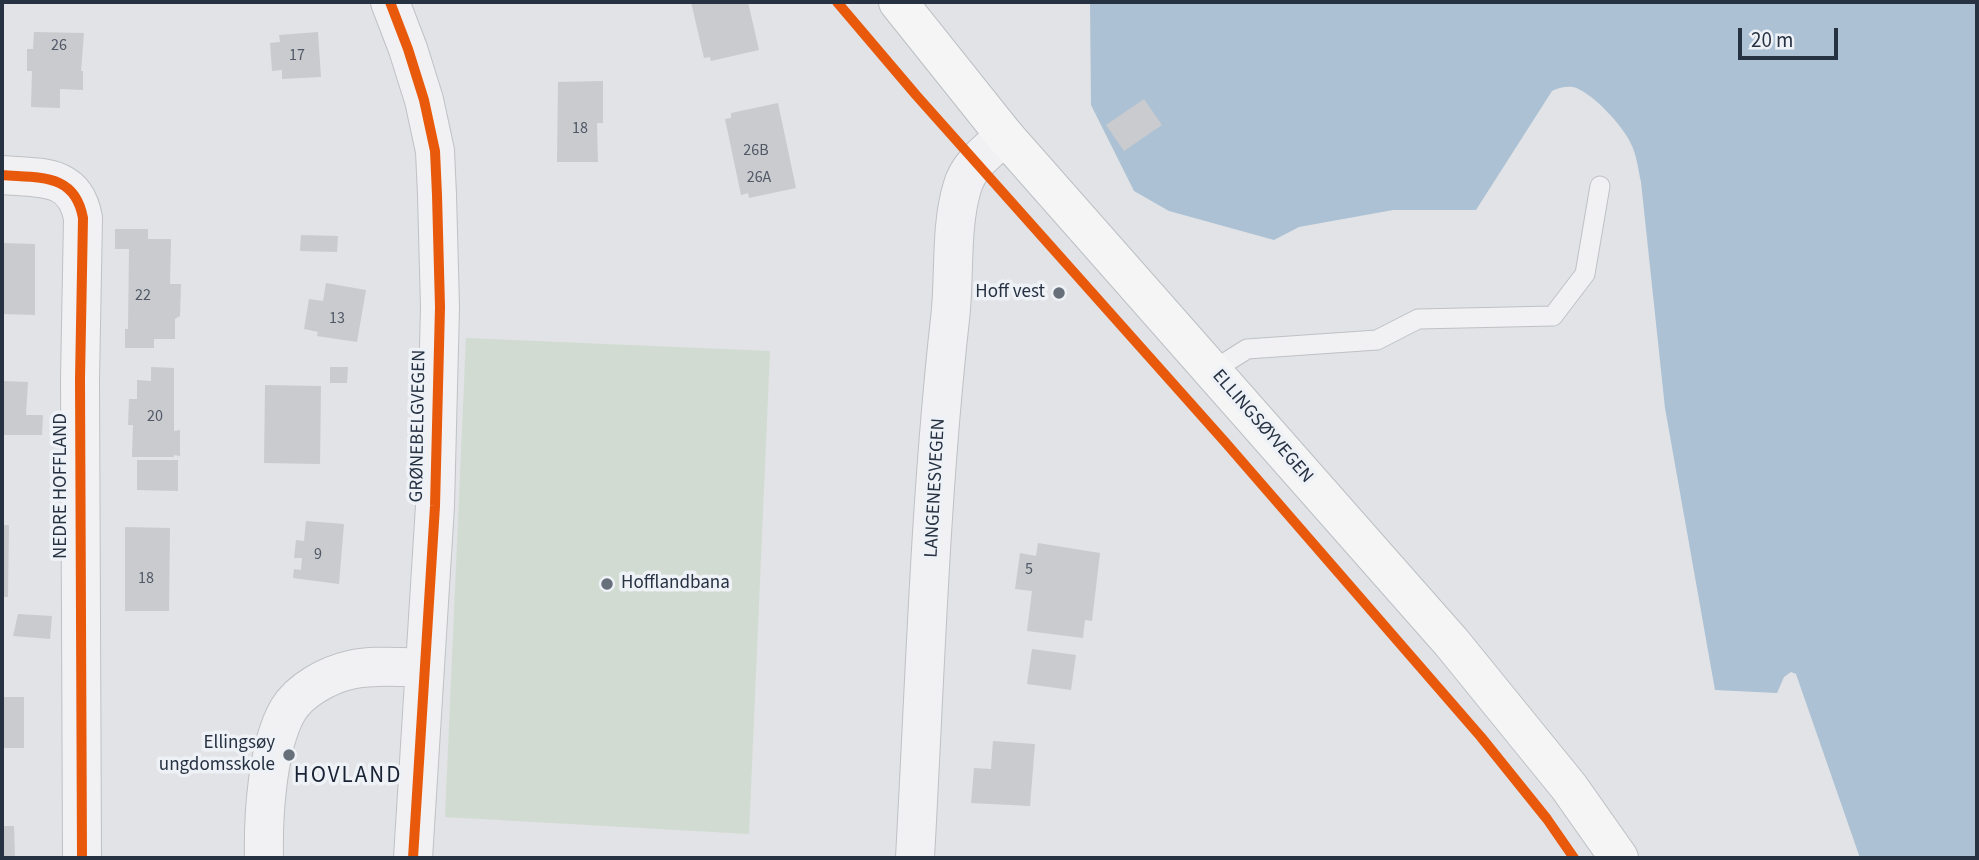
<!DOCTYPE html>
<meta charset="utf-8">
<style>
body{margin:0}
#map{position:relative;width:1979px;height:860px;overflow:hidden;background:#e1e3e6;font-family:"Source Sans 3",sans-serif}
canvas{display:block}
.frame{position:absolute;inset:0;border:4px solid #263142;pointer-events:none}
.scale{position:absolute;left:1738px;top:28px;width:100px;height:32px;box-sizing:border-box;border:4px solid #263142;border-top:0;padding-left:9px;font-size:21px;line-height:24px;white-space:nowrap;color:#263142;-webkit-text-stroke:5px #eef2f7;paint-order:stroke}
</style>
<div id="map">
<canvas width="1979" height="860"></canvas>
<div class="frame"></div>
<div class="scale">20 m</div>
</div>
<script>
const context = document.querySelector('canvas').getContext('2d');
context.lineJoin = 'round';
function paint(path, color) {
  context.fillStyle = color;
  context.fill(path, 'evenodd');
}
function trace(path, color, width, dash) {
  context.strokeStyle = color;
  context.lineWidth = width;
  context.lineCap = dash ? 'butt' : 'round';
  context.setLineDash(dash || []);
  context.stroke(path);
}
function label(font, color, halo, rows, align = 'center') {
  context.font = font + ' "Source Sans 3",sans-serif';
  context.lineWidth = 7;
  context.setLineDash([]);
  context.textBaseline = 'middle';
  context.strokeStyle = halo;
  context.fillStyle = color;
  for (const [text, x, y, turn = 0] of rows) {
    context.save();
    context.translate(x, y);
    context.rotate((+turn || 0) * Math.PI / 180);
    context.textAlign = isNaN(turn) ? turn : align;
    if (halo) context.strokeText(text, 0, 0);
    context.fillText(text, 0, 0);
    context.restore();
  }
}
const green = new Path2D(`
 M466,338l304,13 -21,483 -304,-17z`);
const water = new Path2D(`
 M1090,2h887v856h-117l-64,-184 -5,-2 -7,5 -7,16 -62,-3 -50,-282 -24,-226c-3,-12 -4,-27 -10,-38 -7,-17 -40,-53 -58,-57 -8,-1 -15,1 -21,4l-76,119h-83l-94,17 -25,13 -105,-29 -35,-20 -43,-86z`);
const building = new Path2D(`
 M691,2h57l11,48 -48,11 -1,-4 -6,1z
 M34,32l50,1 -3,38h2v19l-23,-1v19l-29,-1 1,-36h-5v-22h6z
 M318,32l3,45 -39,2v-9l-10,1 -2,-28 10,-1 -1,-7z
 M603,81v42h-6l1,39h-41l1,-80z
 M1144,99l18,26 -38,26 -18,-26z
 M778,103l18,85 -47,10 -1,-5 -7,2 -16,-76 6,-1v-5z
 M115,229h33v10h23l-1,45h11l-1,32 -5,3v20h-21v9h-29v-19h3l1,-80h-14z
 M301,235l37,1 -1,16 -37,-1z
 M2,243l33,1v71l-33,-1z
 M326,283l40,7 -9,52 -40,-6 1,-4 -14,-3 5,-30 14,2z
 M151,367l23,1v63l6,-1v26l-6,-1v2h-42l1,-32h-5l1,-26h8v-19l14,1z
 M330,367h18l-1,16h-17z
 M2,381l26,1 -2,33h17l-1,20h-40z
 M265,385l56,1 -1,78 -56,-1z
 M137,460h41v31l-41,-1z
 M306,521l38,3 -5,60 -46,-6 1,-9 7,1 1,-12h-8l2,-18 8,1z
 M2,525h7l-1,72h-6z
 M125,527l45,1 -1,83h-44z
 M1038,543l62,10 -8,68 -7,-1 -2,18 -56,-7 5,-40 -17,-2 5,-36 16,3z
 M18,614l34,2 -2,23 -37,-3z
 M1032,649l44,6 -5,35 -44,-6z
 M2,697h22v51h-22z
 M993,741l42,3 -5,62 -59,-3 3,-35 17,1z
 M2,826h12l1,32h-13z`);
const service = new Path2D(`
 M1212,371l35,-22 130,-9 41,-21 135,-3 32,-42 15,-88`);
const minor = new Path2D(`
 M390,2l18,47 16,51 11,51 2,44 3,112 -5,199 -22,352
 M2,175c38,3 73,-2 81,43l-3,161 2,479
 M264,858c-1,-41 3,-112 24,-148 12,-20 40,-35 62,-40 24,-6 51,-2 75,-3
 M915,858c10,-179 15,-360 35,-539 5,-41 0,-91 12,-131 6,-23 26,-37 43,-52`);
const primary = new Path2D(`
 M898,2l107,134 447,507 117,144 50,71`);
const cycleway = new Path2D(`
 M390,2l18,47 16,51 11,51 2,44 3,112 -5,199 -22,352
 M837,2l79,93 309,347 256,295 66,82 27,39
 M2,175c38,3 73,-2 81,43l-3,161 2,479`);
const markers = [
 [1059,293,7,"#676f7b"],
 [607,584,7,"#676f7b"],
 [289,755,7,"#676f7b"]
];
const numberNames = [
 ["26",59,46],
 ["17",297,56],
 ["18",580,129],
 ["26B",756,151],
 ["26A",759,178],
 ["22",143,296],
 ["13",337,319],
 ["20",155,417],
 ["9",318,555],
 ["5",1029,570],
 ["18",146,579]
];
const poiNames = [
 ["Hoff vest",1045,293],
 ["Hofflandbana",621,584,"left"],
 ["Ellingsøy",275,744],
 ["ungdomsskole",275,766]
];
const streetNames = [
 ["GRØNEBELGVEGEN",419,426,-89],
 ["ELLINGSØYVEGEN",1262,427,49],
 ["NEDRE HOFFLAND",62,486,-90],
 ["LANGENESVEGEN",936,488,-87]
];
const quarterNames = [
 ["HOVLAND",348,777]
];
paint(green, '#d2dbd1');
paint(water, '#acc1d4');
paint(building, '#c9cbcf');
trace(service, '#bfc1c4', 21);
trace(minor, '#bfc1c4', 40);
trace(primary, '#bcc0c4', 40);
trace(service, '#f1f1f3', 19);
trace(minor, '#f1f1f3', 38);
trace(primary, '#f5f5f6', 38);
trace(cycleway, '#e8590c', 10);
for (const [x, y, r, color] of markers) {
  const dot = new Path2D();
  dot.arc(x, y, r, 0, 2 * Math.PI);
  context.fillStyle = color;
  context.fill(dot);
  trace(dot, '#eef2f7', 2.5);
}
label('16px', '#505866', null, numberNames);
label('19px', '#263142', '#eef2f7', poiNames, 'right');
label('19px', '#263142', '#eef2f7', streetNames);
context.letterSpacing = '2px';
label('23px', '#182233', '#eef2f7', quarterNames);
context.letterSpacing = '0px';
</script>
